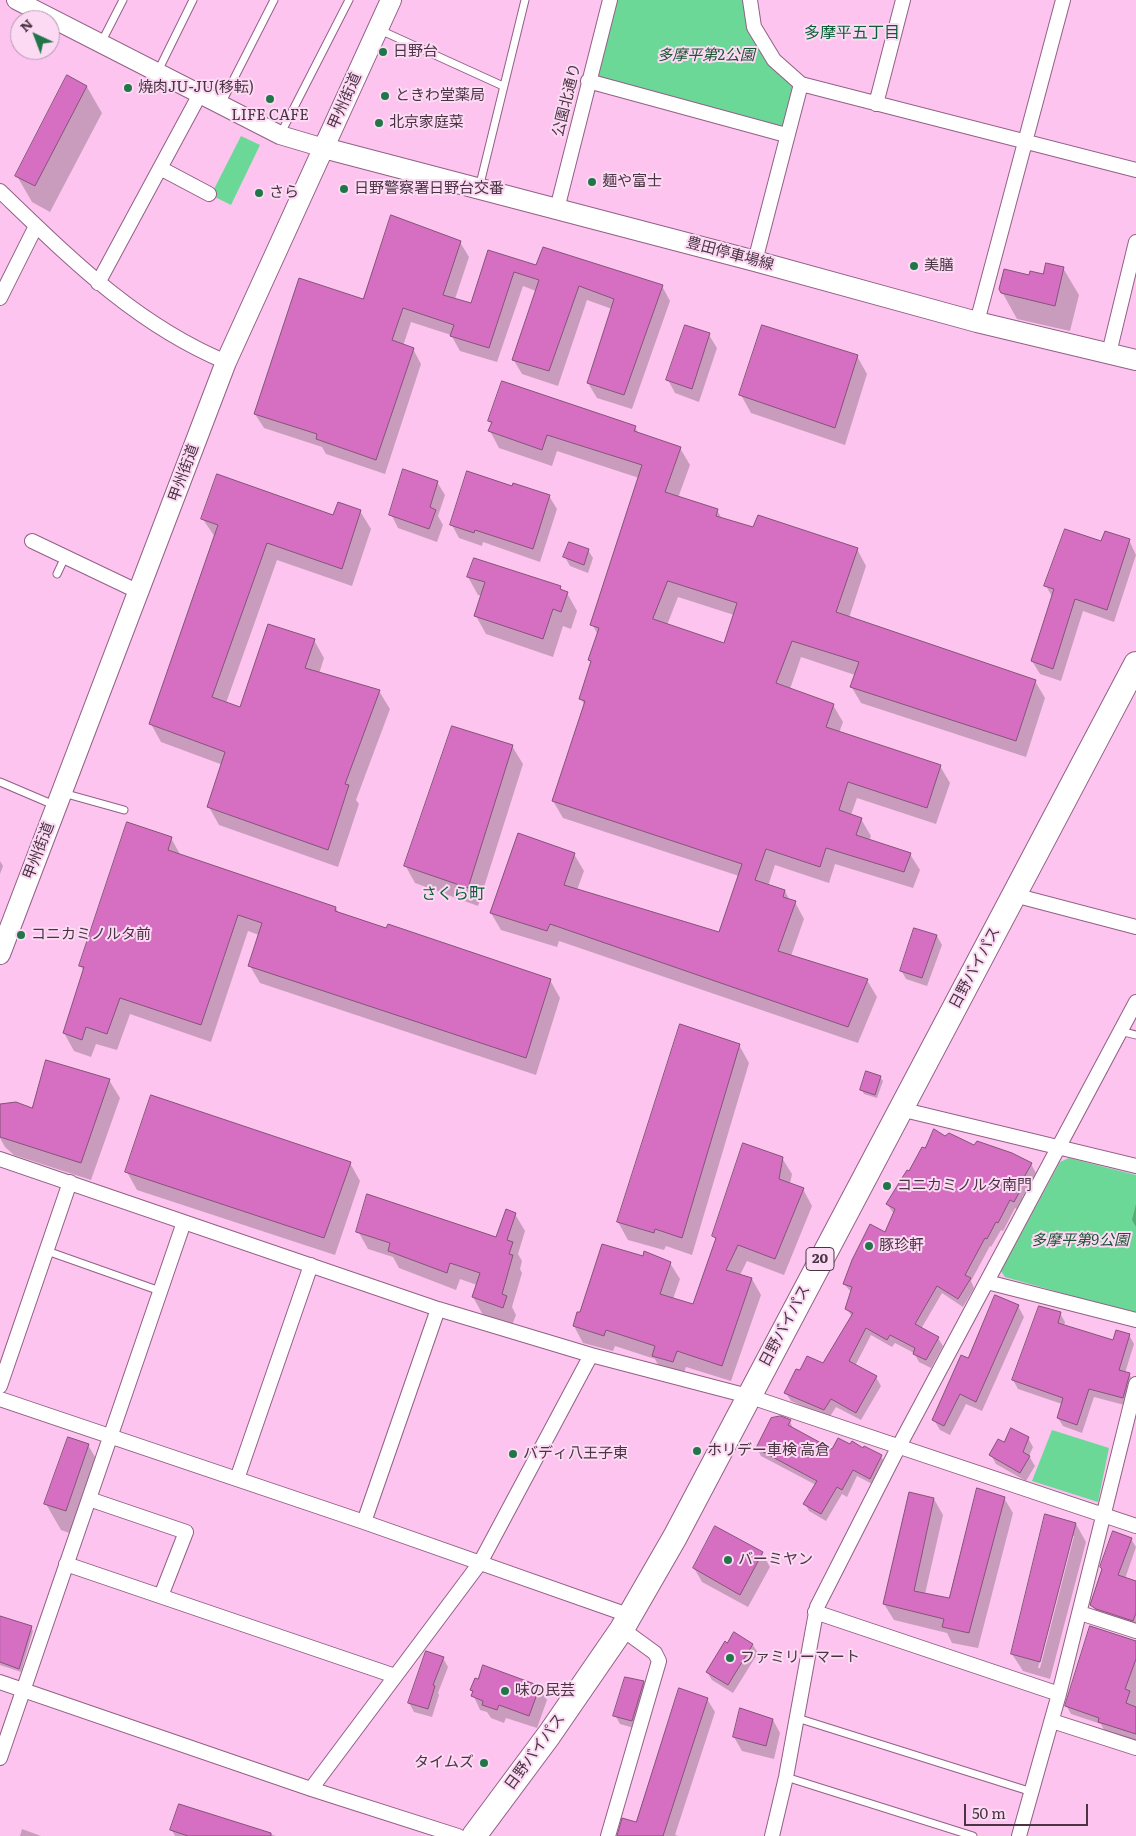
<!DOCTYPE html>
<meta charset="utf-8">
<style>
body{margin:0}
#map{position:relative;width:1136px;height:1836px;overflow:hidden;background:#fcc4ee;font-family:Literata,serif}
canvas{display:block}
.north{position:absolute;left:10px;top:10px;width:50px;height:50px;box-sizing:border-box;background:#fcdaf3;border:1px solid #b598ad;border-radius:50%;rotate:317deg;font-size:14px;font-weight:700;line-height:20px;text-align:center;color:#4a3444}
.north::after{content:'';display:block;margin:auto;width:18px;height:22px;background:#217649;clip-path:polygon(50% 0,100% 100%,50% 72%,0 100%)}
.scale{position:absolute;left:964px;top:1804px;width:124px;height:22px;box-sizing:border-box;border:2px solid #4a3444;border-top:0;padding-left:6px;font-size:15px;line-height:18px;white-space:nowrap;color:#4a3444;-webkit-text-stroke:4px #fcdaf3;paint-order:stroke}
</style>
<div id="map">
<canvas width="1136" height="1836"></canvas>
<div class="north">N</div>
<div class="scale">50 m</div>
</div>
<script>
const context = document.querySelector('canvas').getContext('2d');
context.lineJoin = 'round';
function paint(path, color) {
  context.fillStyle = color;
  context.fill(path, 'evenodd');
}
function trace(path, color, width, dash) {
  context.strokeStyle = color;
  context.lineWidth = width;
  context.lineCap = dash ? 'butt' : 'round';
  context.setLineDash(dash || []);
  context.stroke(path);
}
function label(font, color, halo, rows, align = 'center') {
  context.font = font + ' Literata,"Noto Sans JP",serif';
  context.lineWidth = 4;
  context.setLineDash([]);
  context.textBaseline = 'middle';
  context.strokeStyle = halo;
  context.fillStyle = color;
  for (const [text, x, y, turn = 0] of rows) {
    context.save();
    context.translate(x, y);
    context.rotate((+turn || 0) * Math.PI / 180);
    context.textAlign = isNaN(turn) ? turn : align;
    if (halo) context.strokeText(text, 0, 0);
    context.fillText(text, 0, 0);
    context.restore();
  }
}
const green = new Path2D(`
 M610,0h140l4,27 47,57 -15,51 -198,-54z
 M241,136l19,9 -29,60 -20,-10z
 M1069,1158l67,17v139l-131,-37 -4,-6 59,-109z
 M1052,1430l57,18 -11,54 -66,-21z`);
const shadow = new Path2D(`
 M67,77l20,10 15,26 -52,99 -18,-10 -15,-26z
 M460,242l9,15 -14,42 17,5 17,-52 48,15 125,19 8,15 -38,108 -35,-11 -9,-15 24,-74 -25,-9 -29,86 -36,-12 -9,-15 23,-68 -13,-5 -26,76 -37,-11 -9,-16 -40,-13 -8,24 10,3 8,15 -36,110 -59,-20 -4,-7 -58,-19 -9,-14 108,-113z
 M1063,268l16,27 -9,36 -53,-12 -15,-27 28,-15 14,-2z
 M709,335l8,13 -18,54 -24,-9 -7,-13z
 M857,356l10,18 -22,71 -94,-32 -10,-18z
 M489,421l146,6 4,7 41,14 10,17 -12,33 39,12 5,9 32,10 103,20 9,17 -17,52 186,63 10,17 -19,59 -165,-54 -10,-17 4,-11 -54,-18 -11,32 43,16 10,17 -4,11 101,33 10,17 -14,41 -79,-26 -6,17 10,4 10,17 -2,5 41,13 10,16 -7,18 -78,-24 -6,19 -54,-18 -7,21 17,5 5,10 5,1 9,17 -13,37 76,24 10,17 -19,46 -299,-102 -2,6 -56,-17 -10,-17 83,-59 10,17 -7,19 143,43 19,-57 -176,-58 -10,-17 32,-95 -4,-7 11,-35 -3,-4 9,-25 -6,-11 47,-146 -82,-27 -5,15 -53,-18 -9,-17 2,-6zM678,597l56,18 -10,29 -57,-19z
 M437,482l8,13 -7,21 5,9 -6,17 -39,-14 -7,-14z
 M513,488l36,8 8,13 -17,53 -57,-20 -1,4 -23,-8 -7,-13z
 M360,511l11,18 -19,57 -75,-26 -51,143 15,5 73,-68 10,18 -5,16 60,17 11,18 -34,91 3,4 -21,63 -119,-42 -10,-18 14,-42 -62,-23 -10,-18 64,-187 -13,-19 131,-2z
 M1129,540l7,15 -22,67 -31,-11 -22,70 -21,-7 -8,-13 21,-63 -7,-12 56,-43z
 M588,550l5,8 -5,15 -18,-7 -5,-9z
 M468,577l92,10 2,4 5,2 10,18 -6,18 -8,-3 -10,31 -67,-23 -10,-18 6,-20 -4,-1z
 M512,746l11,18 -45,142 -63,-23 -10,-18z
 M171,838l10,18 155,52 3,6 48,16 163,50 10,18 -24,77 -276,-92 -10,-17 9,-31 -11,-4 -37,111 -81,-28 -13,36 -21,-6 -5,13 -17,-6 -10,-18 20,-62 -4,-5z
 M0,861l3,5 -3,8z
 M915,930l22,6 5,9 -15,41 -21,-7 -5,-9z
 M739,1045l10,18 -57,192 -26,-9 -2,4 -36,-10 -10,-18z
 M880,1077l3,4 -6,17 -13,-4 -2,-4z
 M109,1080l11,18 -29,82 -77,-25 -9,-8 -5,-9v-31l33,3z
 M945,1138l86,26 5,9 -14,25 2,3 -5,9 -4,-2 -12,23 -2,-1 -10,17 -1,-1 -19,35 3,7 -11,19 -21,-14 -21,36 17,9 5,8 -12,22 -12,-6 -5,-9 -19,-10 -3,4 -21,-12 -16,31 21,11 5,9 -20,34 -25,-13 -7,11 -38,-17 -5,-8 14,-21 23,-8 29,-47 -5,-8 5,-16 -8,-9 42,-50 8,-20 -7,-10 38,-54z
 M782,1158l10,16 -2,10 13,5 9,17 -28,69 -37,-14 -7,14 12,4 9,16 -30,86 -45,-14 -4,11 -20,-6 -7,-13 -40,-13 -2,5 -30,-8 -9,-17 7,-12 62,-57 27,6 10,16 -7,20 21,7 22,-65 -2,-5z
 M350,1163l10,18 -25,74 -198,-65 -10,-18z
 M1136,1204v23l-4,-7z
 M515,1214l10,17 -7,23 4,7 -2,8 2,4 -10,34 4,8 -4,10 -29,-10 -10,-18 4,-12 -17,-6 -4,11 -57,-22 -6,-11 -25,-8 -10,-18 138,7z
 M1018,1306l6,11 -42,94 -16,-7 -16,31 -10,-5 -6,-10 34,-60z
 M1060,1313l5,9 -1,4 49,15 16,-6 5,9 -9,29 4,1 5,9 -6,23 -34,-9 -12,36 -19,-7 -5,-8 4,-14 -44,-15 -5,-9z
 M790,1421l3,8 40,21h31l17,6 4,8 -11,21 -17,-9 -10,21 -5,-3 -16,27 -17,-10 -4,-7 11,-19 -55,-29 -4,-8z
 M1028,1438l5,9 -4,9 6,10 -9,15 -30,-17 -5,-9 14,-11z
 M88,1445l16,27 -23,65 -20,-7 -15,-26z
 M1004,1498l9,15 -35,135 -26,-5 -5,-10 -53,-13 -10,-16 50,-105 9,16 -18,79 25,6z
 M1076,1524l10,18 -36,137 -27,-8 -11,-17zM1072,1536h2l-34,132h-2z
 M1131,1539l5,8 -11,32 11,4v45l-39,-15 -5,-9z
 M762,1553l8,14 -22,40 -46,-25 -8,-14z
 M0,1617l31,10 2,4 -12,41 -21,-7z
 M1136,1640v101l-32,-11 -3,-6 -30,-10 -5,-9z
 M753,1645l5,8 -25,40 -21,-13 -5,-8z
 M443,1658l5,9 -10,26 1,2 -7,22 -18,-5 -5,-9z
 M643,1682l5,9 -11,38 -17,-5 -5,-9z
 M539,1687l8,13 -10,28 -31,-10 -2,5 -13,-5 -4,-6 -7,-2 -9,-20z
 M707,1699l8,13 -40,123 4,1h-61l19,-13z
 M741,1710l32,10 7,13 -6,26 -32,-8 -8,-14z
 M180,1805l96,31h-101l-3,-6z
 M22,1829l19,7h-21z`);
const building = new Path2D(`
 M67,75l20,11 -52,100 -20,-10z
 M391,215l70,26 -18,54 28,8 17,-53 48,15 7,-18 120,38 -39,110 -37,-12 27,-84 -35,-13 -30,85 -37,-11 27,-80 -25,-8 -25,76 -39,-12 4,-11 -51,-17 -11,32 22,8 -38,112 -60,-21 1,-5 -63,-20 45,-136 64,21z
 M1046,263l18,4 -9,39 -54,-13 -2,-4 5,-20 25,6 1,-4 13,3z
 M685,325l25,8 -18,56 -26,-9z
 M762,325l96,30 -23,73 -96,-33z
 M502,381l134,45 -2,5 47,16 -16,45 53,17 -2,7 37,11 5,-12 100,33 -22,64 200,68 -20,61 -166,-54 9,-25 -67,-21 -16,42 58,21 -8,23 115,38 -14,43 -79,-26 -9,28 23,8 -6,17 55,18 -7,19 -78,-24 -6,19 -54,-18 -11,31 30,10 -2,7 13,4 -18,50 90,28 -20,48 -298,-103 -3,7 -57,-18 28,-80 57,20 -11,32 155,47 23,-68 -190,-63 33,-100 -6,-2 12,-38 -3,-1 11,-32 -9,-3 52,-160 -95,-30 -5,15 -54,-19 4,-9 -4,-1zM668,581l69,22 -13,40 -71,-24z
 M403,469l35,12 -8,26 6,3 -7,19 -40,-14z
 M467,471l45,15 1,-3 37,12 -17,54 -58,-19 -1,3 -24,-8z
 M217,474l116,41 5,-13 23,8 -19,59 -75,-26 -55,154 28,10 28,-83 47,15 -10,29 75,22 -35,94 4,1 -21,65 -121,-43 18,-55 -76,-28 69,-199 -17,-6z
 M1065,529l36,12 4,-10 25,8 -23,71 -32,-11 -22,70 -22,-8 23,-72 -10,-3z
 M569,542l20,7 -5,16 -21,-8z
 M474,558l87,28 -1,3 8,3 -7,20 -8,-3 -10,30 -69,-23 11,-34 -18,-5z
 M452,726l61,19 -45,143 -64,-22z
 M127,822l45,15 -4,13 168,57 -1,4 51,17 2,-4 163,55 -25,79 -278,-92 14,-43 -24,-8 -37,110 -81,-27 -13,36 -21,-7 -4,13 -19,-7 21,-66 -5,-1z
 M914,928l23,7 -15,43 -22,-7z
 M680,1024l60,20 -58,194 -27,-9 -1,4 -37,-11z
 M46,1060l64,19 -29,84 -81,-26v-33l16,-2 16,6z
 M866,1071l15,5 -6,19 -15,-5z
 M151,1095l200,67 -27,76 -199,-66z
 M934,1129l11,7 4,-3 25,12 3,-4 35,12 20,10 -15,27 3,1 -6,11 -4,-2 -12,23 -2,-1 -9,17 -2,-1 -20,37 6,3 -13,21 -21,-13 -22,38 24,13 -13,23 -13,-6 2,-6 -25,-13 -3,5 -21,-12 -17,33 28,15 -21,37 -25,-14 -7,11 -40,-17 12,-24 4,1 7,-14 16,7 30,-50 -8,-4 7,-22 -9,-3 9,-24 18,-36 15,8 10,-23 -9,-5 21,-34 2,1 13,-24 3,1z
 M743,1143l40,14 -4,22 25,9 -29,71 -37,-14 -12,25 26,8 -30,88 -45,-15 -4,11 -21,-6 3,-10 -49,-16 -2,6 -31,-10 4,-14h3l22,-68 41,12 1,-5 27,11 -11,32 33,10 23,-66 -4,-2z
 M367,1194l129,43 10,-28 10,4 -9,27 6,2 -4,12 4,1 -11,39 5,2 -4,12 -31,-11 8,-24 -30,-10 -3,10 -59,-22 2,-8 -34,-11z
 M995,1295l24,10 -43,97 -16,-8 -16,32 -12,-6 29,-65 7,3z
 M1039,1306l22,6 -3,11 55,17 3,-10 14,4 -11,36 11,3 -7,25 -34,-9 -12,36 -20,-7 6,-20 -51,-18z
 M781,1416l10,4 -3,5 44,24 6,-11 12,6 2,-3 11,7 1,-2 18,9 -12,24 -17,-9 -11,20 -5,-3 -16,27 -18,-10 14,-23 -61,-33 15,-30z
 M1011,1428l18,9 -6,15 7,4 -10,17 -31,-18 9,-16 6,3z
 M68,1437l21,7 -23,67 -22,-7z
 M977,1488l28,9 -36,136 -27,-6 2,-8 -61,-15 26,-112 25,6 -20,93 35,7z
 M1045,1514l31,9 -36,139 -29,-8z
 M715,1526l48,26 -23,43 -47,-27z
 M1113,1531l19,7 -14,37 18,6v32l-3,8 -37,-12 -6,-4 12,-36 -2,-2z
 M0,1616l32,10 -13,43 -19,-7z
 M1090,1626l46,15v18l-11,30 5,2 -4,12 10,4v27l-38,-12 1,-4 -34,-12z
 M734,1632l19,12 -25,41 -22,-13 19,-31 2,2z
 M426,1651l18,6 -11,28 2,1 -7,23 -20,-6z
 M483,1665l57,21 -11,30 -30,-11 -2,5 -15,-5 1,-4 -12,-5 2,-5 -3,-1 5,-12 3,1z
 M625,1677l19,4 -12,40 -19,-5z
 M679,1688l29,10 -45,138h-46l5,-18 14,4z
 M740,1708l33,11 -7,27 -33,-9z
 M179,1804l92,29v3h-83l-18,-6z`);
const service = new Path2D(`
 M380,30l123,56
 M101,43l22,-43
 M158,71l35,-71
 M221,104l53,-104
 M280,135l69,-135
 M479,188l46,-188
 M57,574l8,-17
 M0,782l54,23
 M63,793l61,17
 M1120,1031l16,4
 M47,1251l113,40
 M797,1718l235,74
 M786,1777l187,59`);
const minor = new Path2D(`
 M750,0l4,27 20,33 27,24 335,86
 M588,81l198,54
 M876,104l27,-104
 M160,168l49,26
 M0,191c70,67 135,133 226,171
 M557,209l53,-209
 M755,261l46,-177
 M98,283l102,-189
 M0,298l36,-72
 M977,322l86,-322
 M1109,353l27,-111
 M32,541l107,51
 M1014,895l122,32
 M900,1109l236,57
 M0,1159l438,150 153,46 157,41 388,130
 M987,1282l149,38
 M0,1386l70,-204
 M0,1399l364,123 267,94
 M237,1479l74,-214
 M89,1499l97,33 -25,64
 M364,1522l74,-213
 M66,1564l329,112
 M815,1612l244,82
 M1080,1613l56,18
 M0,1682l311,107 147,47
 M1052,1721l84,27
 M0,1758l184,-536
 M311,1789l169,-226 111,-208
 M608,1836l51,-175 -4,-8 -33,-24
 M772,1836l14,-59 31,-170 81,-159 238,-446
 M1019,1836l40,-142 77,-310`);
const tertiary = new Path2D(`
 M16,0l264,135 44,13`);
const secondary = new Path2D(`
 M324,148l431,113 222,61 159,38
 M0,954l226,-592 165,-362`);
const trunk = new Path2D(`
 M474,1836l75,-101 73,-106 53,-92 461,-873`);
const markers = [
 [383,52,5,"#217649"],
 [128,88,5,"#217649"],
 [385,96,5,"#217649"],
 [270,99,5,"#217649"],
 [379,123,5,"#217649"],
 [592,182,5,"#217649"],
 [344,189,5,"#217649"],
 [259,193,5,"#217649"],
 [914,266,5,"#217649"],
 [21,935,5,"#217649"],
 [887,1186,5,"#217649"],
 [869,1246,5,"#217649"],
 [697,1451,5,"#217649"],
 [513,1454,5,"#217649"],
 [728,1560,5,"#217649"],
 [730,1658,5,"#217649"],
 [505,1691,5,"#217649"],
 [484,1763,5,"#217649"]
];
const shields = [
 [820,1259,28]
];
const shieldNames = [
 ["20",820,1259]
];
const poiNames = [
 ["日野台",393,52],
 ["焼肉JU-JU(移転)",138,88],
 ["ときわ堂薬局",395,96],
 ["LIFE CAFE",270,116,"center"],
 ["北京家庭菜",389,123],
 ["麺や富士",602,182],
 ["日野警察署日野台交番",354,189],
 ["さら",269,193],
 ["美膳",924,266],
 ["コニカミノルタ前",31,935],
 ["コニカミノルタ南門",897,1186],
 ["豚珍軒",879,1246],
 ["ホリデー車検 高倉",707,1451],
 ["バディ八王子東",523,1454],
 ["バーミヤン",738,1560],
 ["ファミリーマート",740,1658],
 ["味の民芸",515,1691],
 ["タイムズ",474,1763,"right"]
];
const parkNames = [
 ["多摩平第2公園",706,56],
 ["多摩平第9公園",1080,1241]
];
const streetNames = [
 ["公園北通り",567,100,-76],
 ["甲州街道",345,101,-66],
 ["豊田停車場線",730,254,15],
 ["甲州街道",184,473,-70],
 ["甲州街道",39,851,-69],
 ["日野バイパス",975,968,-62],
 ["日野バイパス",785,1326,-62],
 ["日野バイパス",535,1752,-54]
];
const neighbourhoodNames = [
 ["多摩平五丁目",852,33],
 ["さくら町",453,894]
];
paint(green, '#6bd898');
paint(shadow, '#0003');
paint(building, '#d66fc1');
trace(building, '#835378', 1);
trace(service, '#926086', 9);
trace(minor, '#926086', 16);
trace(tertiary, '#926086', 20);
trace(secondary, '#926086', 22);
trace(trunk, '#926086', 26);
trace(service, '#fff', 7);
trace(minor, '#fff', 14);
trace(tertiary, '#fff', 18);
trace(secondary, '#fff', 20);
trace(trunk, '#fff', 24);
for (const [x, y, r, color] of markers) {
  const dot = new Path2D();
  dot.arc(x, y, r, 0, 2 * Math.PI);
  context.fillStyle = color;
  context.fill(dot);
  trace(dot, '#fcdaf3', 2);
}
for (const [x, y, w] of shields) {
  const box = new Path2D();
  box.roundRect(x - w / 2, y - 11.5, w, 23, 4);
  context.fillStyle = '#fcdaf3';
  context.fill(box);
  trace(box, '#4a3444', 1);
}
label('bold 14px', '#4a3444', null, shieldNames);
label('15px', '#4a3444', '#fcdaf3', poiNames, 'left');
label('italic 15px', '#1c5334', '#fcdaf3', parkNames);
label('15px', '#4a3444', '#fcdaf3', streetNames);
label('16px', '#0a5f37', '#fcdaf3', neighbourhoodNames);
</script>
